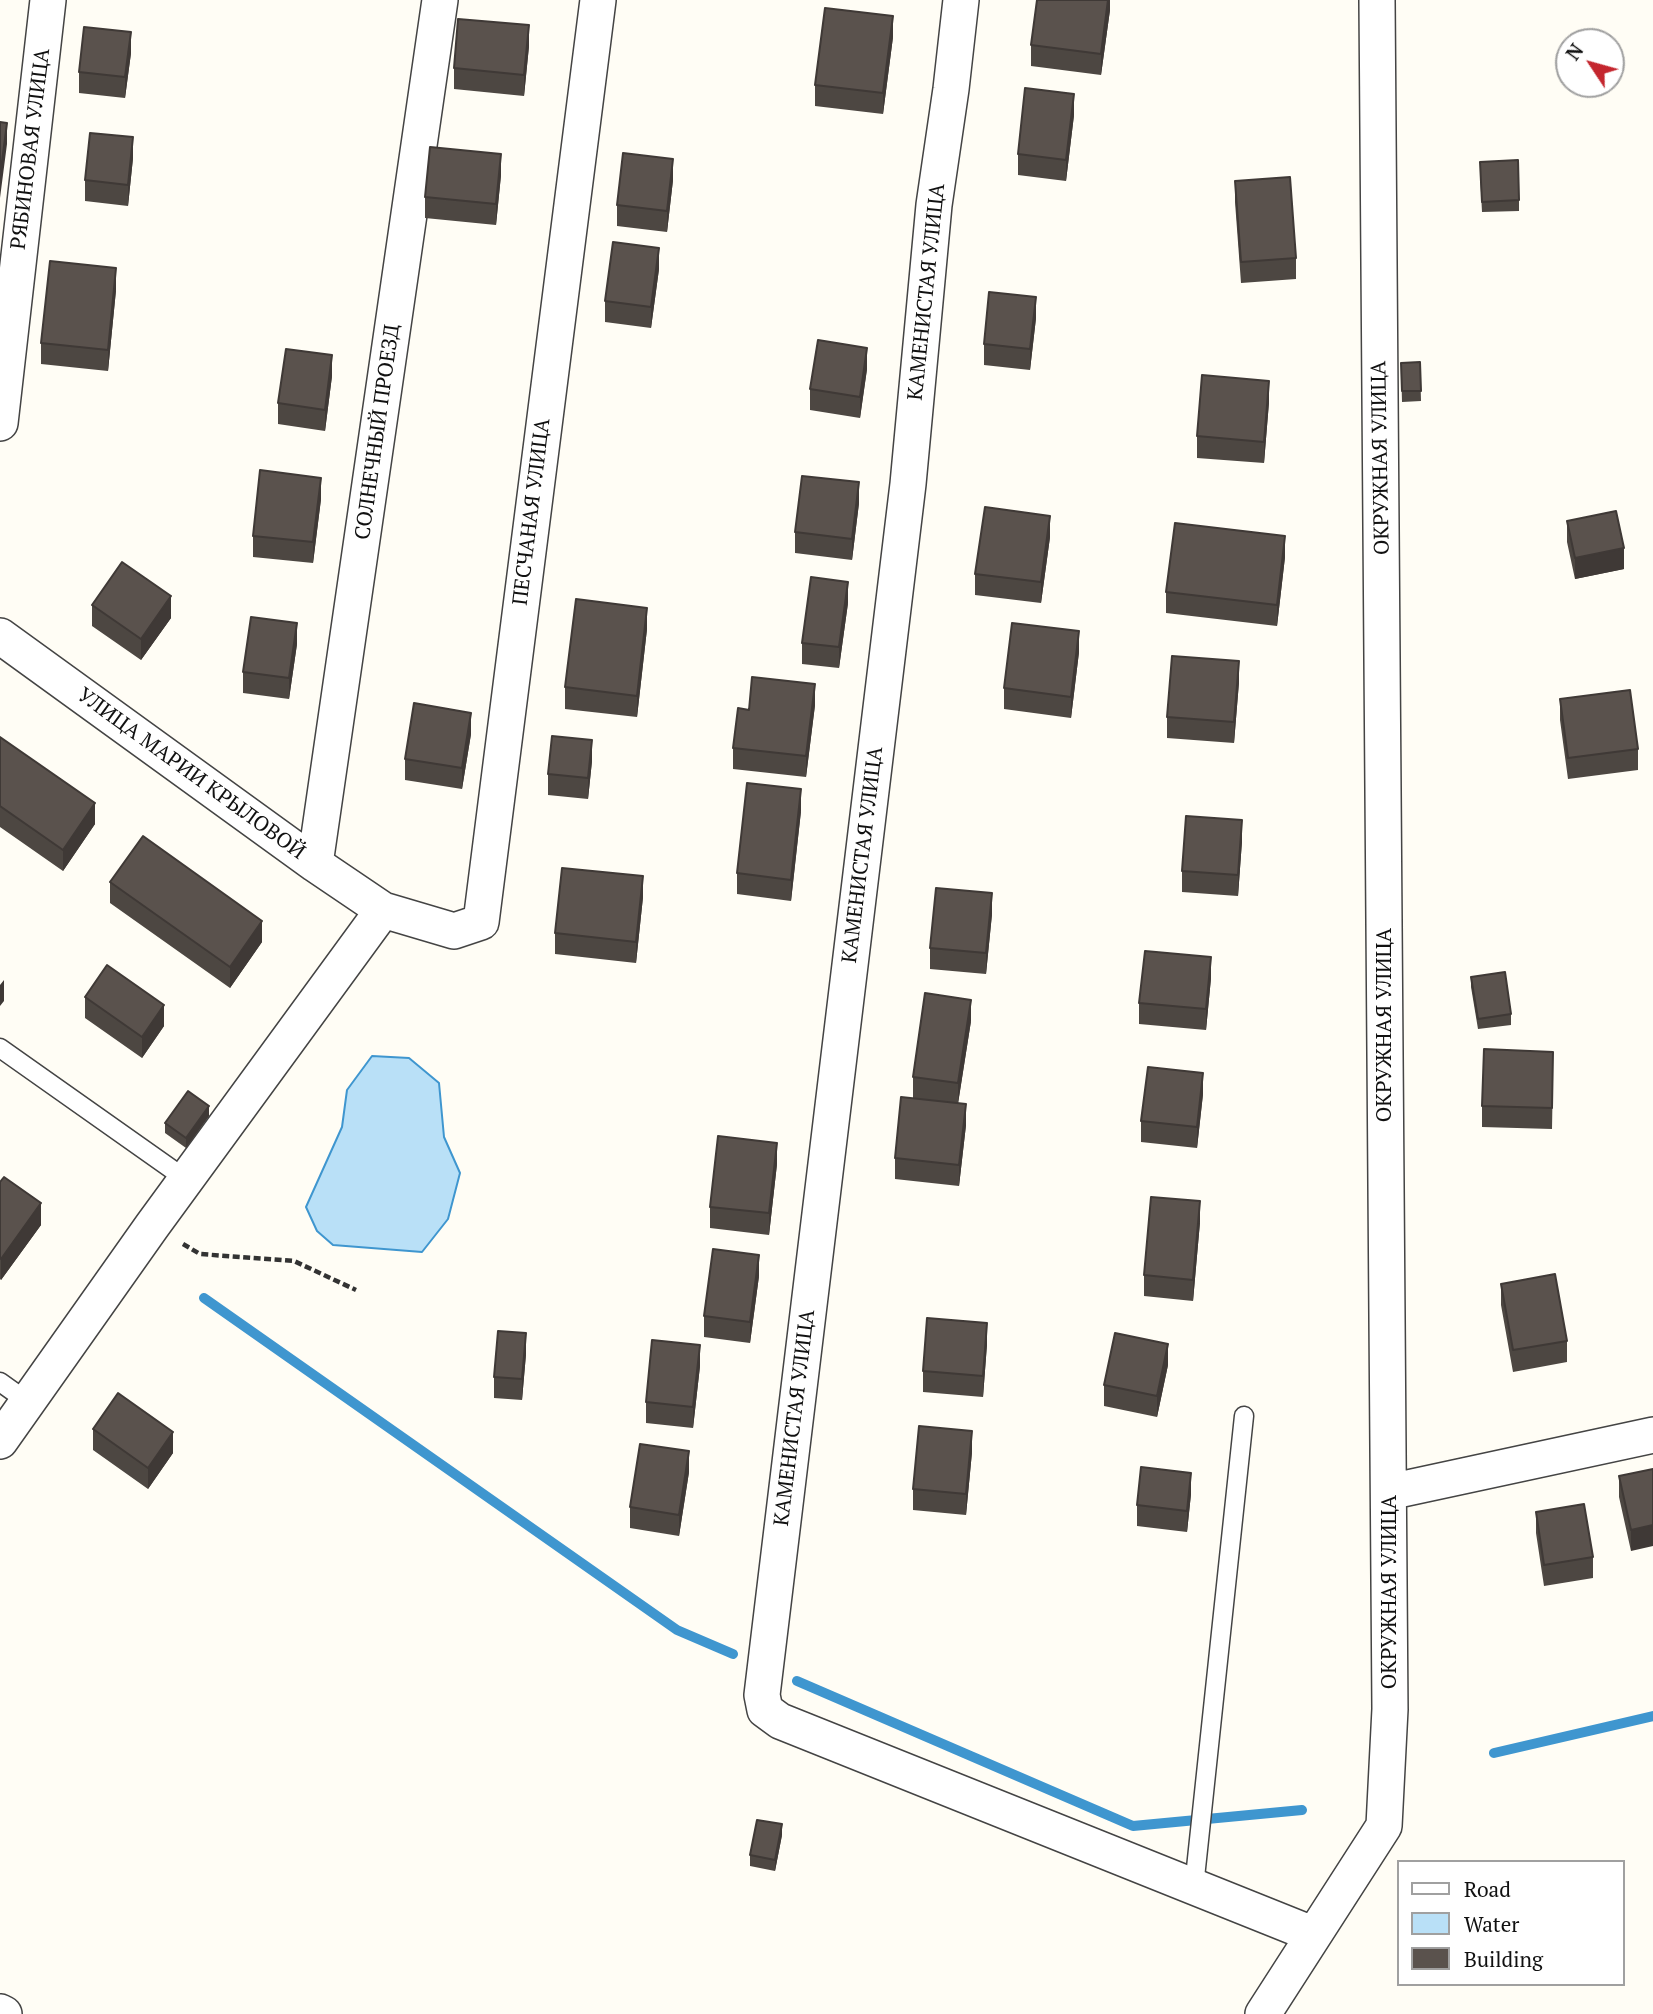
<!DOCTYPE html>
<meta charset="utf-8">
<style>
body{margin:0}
#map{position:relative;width:1653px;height:2014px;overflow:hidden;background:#fffdf5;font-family:"PT Serif",serif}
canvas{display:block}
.legend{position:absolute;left:1397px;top:1860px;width:228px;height:126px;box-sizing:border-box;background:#fff;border:2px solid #a0a0a0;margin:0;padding:9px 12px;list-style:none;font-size:21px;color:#111}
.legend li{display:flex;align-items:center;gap:14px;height:35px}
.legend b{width:35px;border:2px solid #a0a0a0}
.north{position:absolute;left:1555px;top:28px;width:70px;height:70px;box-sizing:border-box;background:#fff;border:2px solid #a0a0a0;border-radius:50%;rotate:306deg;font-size:19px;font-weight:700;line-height:28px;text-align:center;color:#111}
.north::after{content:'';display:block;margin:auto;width:24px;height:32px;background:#c4262e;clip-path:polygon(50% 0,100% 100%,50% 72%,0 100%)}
</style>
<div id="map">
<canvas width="1653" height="2014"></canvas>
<ul class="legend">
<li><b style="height:9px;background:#fff"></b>Road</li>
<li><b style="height:19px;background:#b9e0f7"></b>Water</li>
<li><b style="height:19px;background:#5a524d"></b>Building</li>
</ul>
<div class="north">N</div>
</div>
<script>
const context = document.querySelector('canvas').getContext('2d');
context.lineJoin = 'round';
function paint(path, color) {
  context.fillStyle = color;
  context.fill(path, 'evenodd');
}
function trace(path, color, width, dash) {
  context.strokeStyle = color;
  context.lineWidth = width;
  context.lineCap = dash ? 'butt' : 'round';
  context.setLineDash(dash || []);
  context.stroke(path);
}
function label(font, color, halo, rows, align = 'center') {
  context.font = font + ' "PT Serif",serif';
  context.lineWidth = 7;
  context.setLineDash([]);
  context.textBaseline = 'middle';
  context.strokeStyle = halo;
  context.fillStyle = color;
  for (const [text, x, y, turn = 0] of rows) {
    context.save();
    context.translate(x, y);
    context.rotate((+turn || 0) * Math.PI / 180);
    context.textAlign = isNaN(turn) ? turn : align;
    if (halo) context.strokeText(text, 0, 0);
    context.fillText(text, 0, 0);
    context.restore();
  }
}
const water = new Path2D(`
 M372,1056l37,2 30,25 5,54 16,36 -12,46 -26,33 -89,-7 -16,-14 -11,-24 36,-80 5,-37z`);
const stream = new Path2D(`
 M204,1298l473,332 56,24
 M797,1681l336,145 169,-16
 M1494,1753l159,-37`);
const path = new Path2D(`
 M183,1244l17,10 94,7 62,29`);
const lane = new Path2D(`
 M0,1048l187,132
 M0,1382l28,20
 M1194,1887l50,-471`);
const street = new Path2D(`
 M961,0l-10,89 -17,116 -26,279 -146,1211 3,15 15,11 532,213
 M0,423l48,-423
 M0,636l315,228 68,46 71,21 27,-9 117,-922
 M315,864l125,-864
 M0,1441l152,-215 231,-316
 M1389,1492l264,-57
 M0,2012l4,2
 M1263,2014l121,-188 6,-117 -13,-1709`);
const wall = new Path2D(`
 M1110,0v10l-9,65 -70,-9v-21z
 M893,37l-10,77 -68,-8v-21z
 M529,46l-5,50 -70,-7v-21z
 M131,53l-6,45 -46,-5v-21z
 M1074,115l-8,66 -48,-6v-21z
 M133,158l-5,48 -43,-5v-21z
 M1480,173l39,27v11l-37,1z
 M501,175l-5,50 -71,-7v-21z
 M673,180l-6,52 -50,-6v-21z
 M1235,181l61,77v21l-55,4 -6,-81z
 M659,269l-8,59 -46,-6v-21z
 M116,290l-8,81 -67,-7v-21z
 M1036,318l-6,52 -46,-5v-21z
 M1420,362l1,39 -19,1 -1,-39z
 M867,369l-7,49 -50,-8v-21z
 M332,376l-7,55 -47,-7v-21z
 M1269,402l-5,61 -67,-5v-22z
 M321,499l-8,64 -60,-6v-21z
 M859,503l-7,57 -57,-7v-21z
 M1567,521l57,48 -49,10 -8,-37z
 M1050,537l-9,66 -66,-8v-21z
 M1285,557l-8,69 -111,-13v-21z
 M848,603l-9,65 -37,-4v-21z
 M92,605l79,13 -30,42 -49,-34z
 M647,629l-10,88 -72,-8v-22z
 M297,644l-8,55 -46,-6v-21z
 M1079,652l-8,66 -67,-9v-21z
 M1239,682l-5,61 -67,-5v-21z
 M1560,699l78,50v21l-70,9 -8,-59z
 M815,705l-9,72 -73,-8v-21l16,-38z
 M471,734l-9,55 -57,-9v-21z
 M0,737l95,87 -32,47 -63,-44z
 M592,761l-4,38 -40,-4v-21z
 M801,811l-10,90 -54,-7v-21z
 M1242,841l-4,55 -56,-4v-21z
 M110,882l152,60 -32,46 -120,-85z
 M643,897l-7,66 -81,-9v-21z
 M992,914l-6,60 -56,-5v-21z
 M1471,977l40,37v11l-33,4 -7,-42z
 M1211,978l-5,52 -67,-6v-21z
 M85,997l79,29 -22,32 -57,-40z
 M971,1021l-13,82 8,22 -7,61 -64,-7v-21l18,-60v-21z
 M1553,1073l-1,56 -70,-2v-21z
 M1203,1094l-6,54 -56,-6v-21z
 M209,1116l-23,32 -21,-15v-10z
 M777,1164l-8,71 -59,-7v-21z
 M0,1182l41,43 -40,55 -1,-1z
 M1200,1222l-7,79 -49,-5v-21z
 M759,1276l-9,67 -46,-6v-21z
 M1501,1284l66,57v21l-54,10 -12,-67z
 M987,1344l-4,53 -60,-5v-21z
 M526,1354l-4,46 -28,-2v-21z
 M1168,1365l-11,52 -53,-11v-21z
 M700,1366l-7,62 -47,-5v-21z
 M93,1429l80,24 -25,36 -55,-39z
 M972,1452l-6,63 -53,-5v-21z
 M1653,1469l-22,82 -12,-54v-21z
 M689,1472l-10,64 -49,-8v-21z
 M1191,1494l-4,38 -50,-6v-21z
 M1536,1512l57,45v21l-49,8 -8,-53z
 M782,1835l-7,36 -25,-5v-11z`);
const shadedWall = new Path2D(`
 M1108,0h2v10l-9,65v-21z
 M893,16v21l-10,77v-21z
 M529,25v21l-5,50v-21z
 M131,32v21l-6,45v-21z
 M1074,94v21l-8,66v-21z
 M7,123v21l-7,54v-21z
 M133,137v21l-5,48v-21z
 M501,154v21l-5,50v-21z
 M673,159v21l-6,52v-21z
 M659,248v21l-8,59v-21z
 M116,268v22l-8,81v-21z
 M1036,297v21l-6,52v-21z
 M867,348v21l-7,49v-21z
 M332,355v21l-7,55v-21z
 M1269,381v21l-5,61v-21z
 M321,478v21l-8,64v-21z
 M859,482v21l-7,57v-21z
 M1050,516v21l-9,66v-21z
 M1285,536v21l-8,69v-21z
 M1624,548v21l-49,10v-21z
 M848,582v21l-9,65v-21z
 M171,596v22l-30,42v-21z
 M647,608v21l-10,88v-21z
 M297,623v21l-8,55v-21z
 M1079,631v21l-8,66v-21z
 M1239,661v21l-5,61v-21z
 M815,684v21l-9,72v-21z
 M471,713v21l-9,55v-21z
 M592,740v21l-4,38v-21z
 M801,789v22l-10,90v-21z
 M95,803v21l-32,47v-21z
 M1242,820v21l-4,55v-21z
 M643,876v21l-7,66v-21z
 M992,893v21l-6,60v-21z
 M262,921v21l-32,46v-21z
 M1211,957v21l-5,52v-21z
 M4,980v21l-4,5v-21z
 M971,1000v21l-13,83v-21z
 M164,1005v21l-22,32v-21z
 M1203,1073v21l-6,54v-21z
 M966,1104v21l-7,61v-21z
 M209,1106v10l-23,32v-10z
 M777,1143v21l-8,71v-22z
 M1200,1201v21l-7,79v-21z
 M41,1203v22l-40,55v-21z
 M759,1255v21l-9,67v-21z
 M987,1323v21l-4,53v-21z
 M526,1333v21l-4,46v-21z
 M1168,1344v21l-11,52v-21z
 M700,1345v21l-7,62v-21z
 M972,1431v21l-6,63v-21z
 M173,1432v21l-25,36v-21z
 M689,1451v21l-10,64v-21z
 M1191,1473v21l-4,38v-21z
 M1653,1525v21l-22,5v-21z
 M782,1824v11l-7,36v-11z`);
const building = new Path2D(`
 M1037,0h71l-7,54 -70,-9z
 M825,8l68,8 -10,77 -68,-8z
 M458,19l71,6 -5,50 -70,-7z
 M84,27l47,5 -6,45 -46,-5z
 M1025,88l49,6 -8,66 -48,-6z
 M0,122l7,1 -7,54z
 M90,133l43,4 -5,48 -43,-5z
 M430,147l71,7 -5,50 -71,-7z
 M623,153l50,6 -6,52 -50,-6z
 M1518,160l1,40 -37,2 -2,-40z
 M1290,177l6,81 -55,4 -6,-81z
 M613,242l46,6 -8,59 -46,-6z
 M50,261l66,7 -8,82 -67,-7z
 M989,292l47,5 -6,52 -46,-5z
 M818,340l49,8 -7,49 -50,-8z
 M286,349l46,6 -7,55 -47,-7z
 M1420,362l1,29h-19l-1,-28z
 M1202,375l67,6 -5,61 -67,-6z
 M260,470l61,8 -8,64 -60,-6z
 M802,476l57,6 -7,57 -57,-7z
 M985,507l65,9 -9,66 -66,-8z
 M1616,511l8,37 -49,10 -8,-37z
 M1175,523l110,13 -8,69 -111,-13z
 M122,562l49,34 -30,43 -49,-34z
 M811,577l37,5 -9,65 -37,-4z
 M576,599l71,9 -10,88 -72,-9z
 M251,617l46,6 -8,55 -46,-6z
 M1012,623l67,8 -8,66 -67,-9z
 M1172,656l67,5 -5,61 -67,-5z
 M752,677l63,7 -9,72 -73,-8 5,-40 11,2z
 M1630,690l8,59 -70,9 -8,-59z
 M414,703l57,10 -9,55 -57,-9z
 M552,736l40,4 -4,38 -40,-4z
 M0,737l95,66 -32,47 -63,-44z
 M747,783l54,6 -10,91 -54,-7z
 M1186,816l56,4 -4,55 -56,-4z
 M143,836l119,85 -32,46 -120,-85z
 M562,868l81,8 -7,66 -81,-9z
 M936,888l56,5 -6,60 -56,-5z
 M1145,951l66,6 -5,52 -67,-6z
 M107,965l57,40 -22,32 -57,-40z
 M1505,972l6,42 -33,5 -7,-42z
 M925,993l46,7 -13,83 -45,-6z
 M1484,1049l69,3 -1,56 -70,-2z
 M1148,1067l55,6 -6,54 -56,-6z
 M188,1091l21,15 -23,32 -21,-15z
 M901,1097l65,7 -7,61 -64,-7z
 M718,1136l59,7 -8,70 -59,-6z
 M4,1177l37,26 -40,56 -1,-1v-76z
 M1151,1197l49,4 -7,79 -49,-5z
 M713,1249l46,6 -9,67 -46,-6z
 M1555,1274l12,67 -54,9 -12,-66z
 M927,1318l60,5 -4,53 -60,-5z
 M498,1331l28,2 -4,46 -28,-2z
 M1115,1333l53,11 -11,52 -53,-11z
 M652,1340l48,5 -7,62 -47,-5z
 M118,1393l55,39 -25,36 -55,-39z
 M919,1426l53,5 -6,63 -53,-5z
 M640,1444l49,7 -10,64 -49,-8z
 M1141,1467l50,6 -4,38 -50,-6z
 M1653,1469v56l-22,5 -12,-54z
 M1584,1504l9,53 -49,8 -8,-53z
 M757,1820l25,4 -7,36 -25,-5z`);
const streetNames = [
 ["РЯБИНОВАЯ УЛИЦА",31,149,-83],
 ["КАМЕНИСТАЯ УЛИЦА",927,292,-84],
 ["СОЛНЕЧНЫЙ ПРОЕЗД",378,432,-82],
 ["ОКРУЖНАЯ УЛИЦА",1381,458,-91],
 ["ПЕСЧАНАЯ УЛИЦА",532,512,-83],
 ["УЛИЦА МАРИИ КРЫЛОВОЙ",191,774,36],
 ["КАМЕНИСТАЯ УЛИЦА",863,855,-83],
 ["ОКРУЖНАЯ УЛИЦА",1385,1025,-90],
 ["КАМЕНИСТАЯ УЛИЦА",795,1418,-83],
 ["ОКРУЖНАЯ УЛИЦА",1390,1592,-90]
];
paint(water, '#b9e0f7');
trace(water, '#3f96cf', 2);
trace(stream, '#3f96cf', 10);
trace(lane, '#444', 21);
trace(street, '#444', 38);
trace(path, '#333', 4.5, [7, 3.5]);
trace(lane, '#fff', 18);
trace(street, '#fff', 35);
paint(wall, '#4d4742');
paint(shadedWall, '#3f3936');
paint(building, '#5a524d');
trace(building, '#3f3936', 2);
label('21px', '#111', '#fff', streetNames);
</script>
